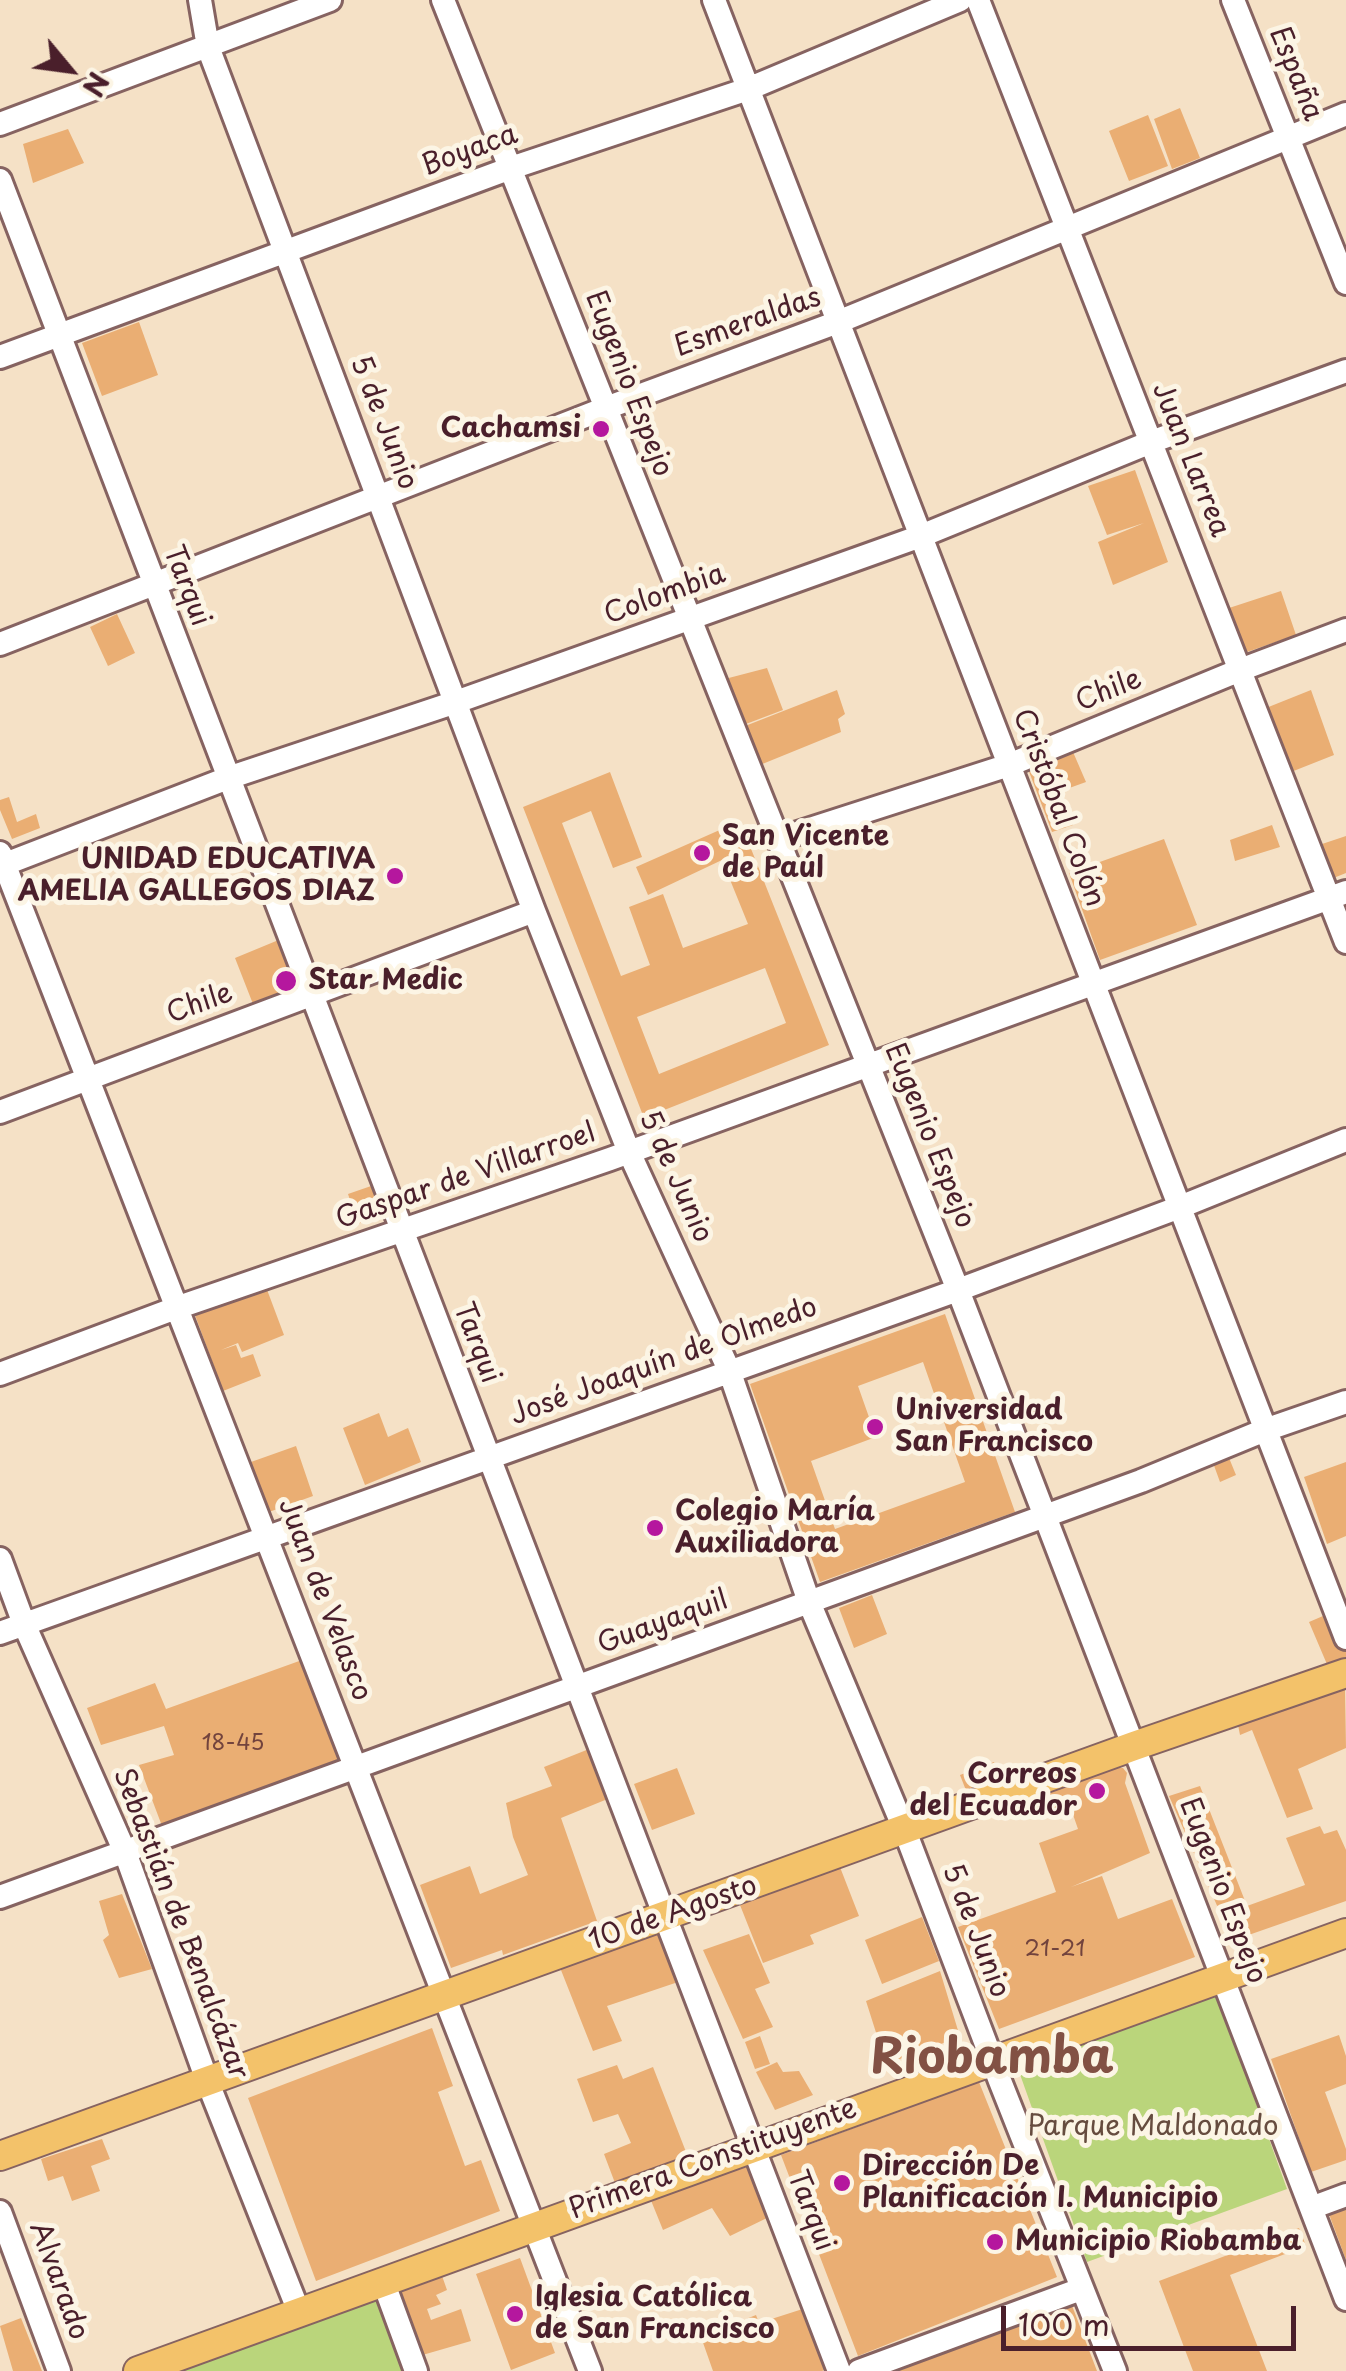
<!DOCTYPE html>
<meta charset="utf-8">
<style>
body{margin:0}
#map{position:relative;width:1346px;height:2371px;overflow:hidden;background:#f5e1c6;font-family:"Playpen Sans",sans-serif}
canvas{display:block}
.north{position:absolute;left:20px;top:20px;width:100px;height:100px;-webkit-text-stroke:8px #fcf5e5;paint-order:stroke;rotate:119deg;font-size:28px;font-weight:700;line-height:40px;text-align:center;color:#4a1f2b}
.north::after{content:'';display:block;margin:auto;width:35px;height:45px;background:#4a1f2b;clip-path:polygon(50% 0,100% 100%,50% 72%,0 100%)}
.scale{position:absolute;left:1001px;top:2306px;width:295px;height:45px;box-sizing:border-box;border:5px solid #4a1f2b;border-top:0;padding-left:12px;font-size:30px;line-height:35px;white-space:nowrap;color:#4a1f2b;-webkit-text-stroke:8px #fcf5e5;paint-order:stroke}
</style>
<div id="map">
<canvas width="1346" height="2371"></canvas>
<div class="north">N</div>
<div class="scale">100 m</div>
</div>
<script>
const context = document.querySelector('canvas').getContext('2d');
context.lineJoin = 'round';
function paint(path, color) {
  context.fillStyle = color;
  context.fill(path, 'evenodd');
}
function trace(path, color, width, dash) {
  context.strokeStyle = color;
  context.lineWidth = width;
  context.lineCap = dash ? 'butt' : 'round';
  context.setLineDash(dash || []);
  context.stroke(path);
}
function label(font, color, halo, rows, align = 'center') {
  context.font = font + ' "Playpen Sans",sans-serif';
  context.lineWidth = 10;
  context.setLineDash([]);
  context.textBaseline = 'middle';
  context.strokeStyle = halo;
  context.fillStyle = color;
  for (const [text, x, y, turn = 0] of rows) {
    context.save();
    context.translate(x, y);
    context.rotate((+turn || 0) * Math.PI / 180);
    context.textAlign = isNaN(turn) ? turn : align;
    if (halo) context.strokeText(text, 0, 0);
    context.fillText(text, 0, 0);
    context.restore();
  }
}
const green = new Path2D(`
 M1217,1994l70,195 -200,73 -70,-196z
 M376,2297l27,74h-231z`);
const building = new Path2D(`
 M1180,108l20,50 -28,11 -18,-50z
 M1148,115l20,51 -39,15 -20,-50z
 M68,129l16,34 -51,20 -10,-39z
 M139,322l19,53 -56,21 -20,-53z
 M1135,470l33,92 -55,23 -15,-43 46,-19 -37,12 -19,-49z
 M1281,591l15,44 -52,18 -18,-44z
 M117,614l18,39 -27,13 -18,-39z
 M767,668l16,42 -45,17 -17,-47z
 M837,690l8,24 -7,5 3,13 -86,35 -15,-39z
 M1311,690l23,65 -48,19 -25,-64z
 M1073,752l13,30 -25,9 12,34 -21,7 -24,-63z
 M610,772l32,85 -29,11 -22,-57 -29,12 59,153 29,-11 -21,-58 34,-13 20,54 65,-24 -26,-64 -74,35 -12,-28 104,-46 89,224 -185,73 -121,-311zM765,968l21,55 -127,51 -22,-57z
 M9,797l8,25 19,-8 4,14 -28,11 -12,-29v-10z
 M1272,825l8,22 -45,14 -5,-21z
 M1346,836v37l-15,6 -12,-34z
 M1164,839l33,86 -97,35 -31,-87z
 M281,939l18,46 -46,19 -18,-46z
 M374,1185l10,29 -26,10 -10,-30z
 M266,1287l18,48 -42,17 -4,-9 -17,7 15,-5 5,13 12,-4 8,22 -38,15 -28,-76z
 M945,1314l70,198 -195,70 -70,-198zM923,1362l42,120 -130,47 -24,-68 65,-24 -18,-51z
 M379,1413l9,24 20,-9 13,34 -56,23 -22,-57z
 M296,1446l17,50 -44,16 -18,-50z
 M1227,1453l9,22 -16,7 -8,-22z
 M1346,1462v74l-19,8 -23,-67z
 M872,1595l15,39 -33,14 -15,-40z
 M1330,1613l16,39v10l-17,7 -20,-47z
 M302,1660l39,104 -179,62 -23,-61 35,-10 -10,-29 -63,19 -14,-37 68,-25 11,26z
 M1345,1689l1,59 -48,21 15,40 -26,9 -35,-88 -12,5 -2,-10z
 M589,1749l21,49 -49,20 36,103 -94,34 -1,-5 -51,18 -31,-83 50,-19 10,28 48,-19 -15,-38 -7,-34 46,-17 -8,-19z
 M994,1762l7,19 -34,12 -7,-18z
 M677,1768l18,46 -43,16 -18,-46z
 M1113,1768h10l4,5 -2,10 25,70 -79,34 31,-11 16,43 54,-20 23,58 -196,72 -41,-102 98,-35 -17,-49 39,-14 -8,-23 -14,6 -9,-19z
 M1200,1786l47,120 58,-21 -19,-47 34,-12 4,8 13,-4 9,20v51l-106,37 -11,-5 -60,-137z
 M838,1862l21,54 -49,19 4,9 -51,19 -25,-63z
 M122,1894l30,75 -33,9 -16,-38 6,-5 -10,-34z
 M922,1917l17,44 -57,23 -17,-44z
 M662,1923l22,57 -77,26 15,35 -29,10 -36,-91z
 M749,1934l21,49 -15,6 18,38 -30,12 -40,-89z
 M940,1971l20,66 -74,27 -20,-63z
 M432,2028l21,58 -15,6 27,74 16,-6 19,51 -184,70 -68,-183z
 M1339,2035l7,21v28l-21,8 21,57v11l-35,12 -40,-113z
 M760,2036l10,28 -15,5 -10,-27z
 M777,2062l6,10 16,-1 14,24 -38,15 -19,-38z
 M617,2065l6,14 30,-12 35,90 -73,26 -11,-29 27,-11 -13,-29 -25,8 -16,-43z
 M979,2082l78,195 -199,79 -77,-201z
 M102,2139l8,20 -19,7 9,25 -28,10 -9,-25 -15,5 -7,-22z
 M750,2166l19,51 -39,19 -18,-28 -49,22 -13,-32z
 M1346,2198v62l-20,-54z
 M1299,2228l7,18 -76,29 37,96h-74l-34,-90z
 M520,2258l35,95 -44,17 -35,-96z
 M441,2273l6,17 -11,5 5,9 -14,5 4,11 30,-11 10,32 -52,15 -23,-68z
 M1071,2303l26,68h-211z
 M812,2306l22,60 -12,5h-109l-12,-34 55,-22 3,8z
 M21,2318l21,53h-29l-13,-45z`);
const minor = new Path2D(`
 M200,0l8,47 326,864 95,241 100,218 80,232 96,229 95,250 115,290
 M443,0l515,1290 388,1009
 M714,0l632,1638
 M978,0l368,942
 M1233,0l113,283
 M0,124l330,-124
 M0,180l839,2191
 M0,357l511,-189 237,-79 212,-89
 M0,644l606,-236 232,-86 508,-208
 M779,839l230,-74 231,-95 106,-40
 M0,853l590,1518
 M0,866l228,-88 228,-76 465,-166 230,-94 195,-71
 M0,1112l534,-201
 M0,1374l176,-66 434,-149 736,-267
 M0,1559l24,65 101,228 83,231 91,229
 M0,1633l958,-343 222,-83 166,-67
 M0,1897l1141,-416 124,-51 81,-28
 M1311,2208l35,-13
 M0,2212l59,159
 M383,2281l33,90
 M859,2371l222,-82`);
const major = new Path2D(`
 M0,2156l1134,-410 212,-73
 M138,2371l1208,-438`);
const markers = [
 [601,429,10,"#b5179e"],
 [702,853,10,"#b5179e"],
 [395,876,10,"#b5179e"],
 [286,981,12,"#b5179e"],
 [875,1427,10,"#b5179e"],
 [655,1528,10,"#b5179e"],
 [1097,1791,10,"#b5179e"],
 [842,2183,10,"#b5179e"],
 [995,2242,10,"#b5179e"],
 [515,2314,10,"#b5179e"]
];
const numberNames = [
 ["18-45",233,1744],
 ["21-21",1055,1950]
];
const streetNames = [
 ["España",1295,74,68],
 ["Boyaca",470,151,-20],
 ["Esmeraldas",748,323,-20],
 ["Eugenio Espejo",628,384,69],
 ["5 de Junio",383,423,69],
 ["Juan Larrea",1190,460,68],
 ["Tarqui",186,586,69],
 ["Colombia",665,595,-20],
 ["Chile",1109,691,-22],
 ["Cristóbal Colón",1058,808,69],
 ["Chile",200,1004,-20],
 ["Eugenio Espejo",929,1136,68],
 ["Gaspar de Villarroel",466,1177,-19],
 ["5 de Junio",675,1177,66],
 ["Tarqui",476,1343,69],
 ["José Joaquín de Olmedo",664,1362,-20],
 ["Juan de Velasco",324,1600,69],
 ["Guayaquil",663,1623,-20],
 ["Eugenio Espejo",1222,1891,69],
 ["10 de Agosto",673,1914,-19],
 ["Sebastián de Benalcázar",180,1924,69],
 ["5 de Junio",975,1931,69],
 ["Primera Constituyente",713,2160,-20],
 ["Tarqui",810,2211,69],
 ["Alvarado",58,2281,70]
];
const poiNames = [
 ["Cachamsi",581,429,"right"],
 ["San Vicente",722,837],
 ["de Paúl",722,869],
 ["UNIDAD EDUCATIVA",375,860,"right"],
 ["AMELIA GALLEGOS DIAZ",375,892,"right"],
 ["Star Medic",308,981],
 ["Universidad",895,1411],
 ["San Francisco",895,1443],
 ["Colegio María",675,1512],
 ["Auxiliadora",675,1544],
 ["Correos",1077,1775,"right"],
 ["del Ecuador",1077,1807,"right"],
 ["Dirección De",862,2167],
 ["Planificación I. Municipio",862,2199],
 ["Municipio Riobamba",1015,2242],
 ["Iglesia Católica",535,2298],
 ["de San Francisco",535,2330]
];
const parkNames = [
 ["Parque Maldonado",1153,2127]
];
const townNames = [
 ["Riobamba",992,2060]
];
paint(green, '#bad57b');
paint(building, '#eaae73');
trace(minor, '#866361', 28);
trace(major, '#866361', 32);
trace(minor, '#fff', 22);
trace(major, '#f3c26a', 28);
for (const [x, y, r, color] of markers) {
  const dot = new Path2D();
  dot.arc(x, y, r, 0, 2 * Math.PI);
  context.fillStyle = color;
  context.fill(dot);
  trace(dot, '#fcf5e5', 4);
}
label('22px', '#72433d', null, numberNames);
label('28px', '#4a1f2b', '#fcf5e5', streetNames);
label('bold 28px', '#4a1f2b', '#fcf5e5', poiNames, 'left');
label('28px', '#664c3f', '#fcf5e5', parkNames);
label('bold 48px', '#825144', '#fcf5e5', townNames);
</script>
